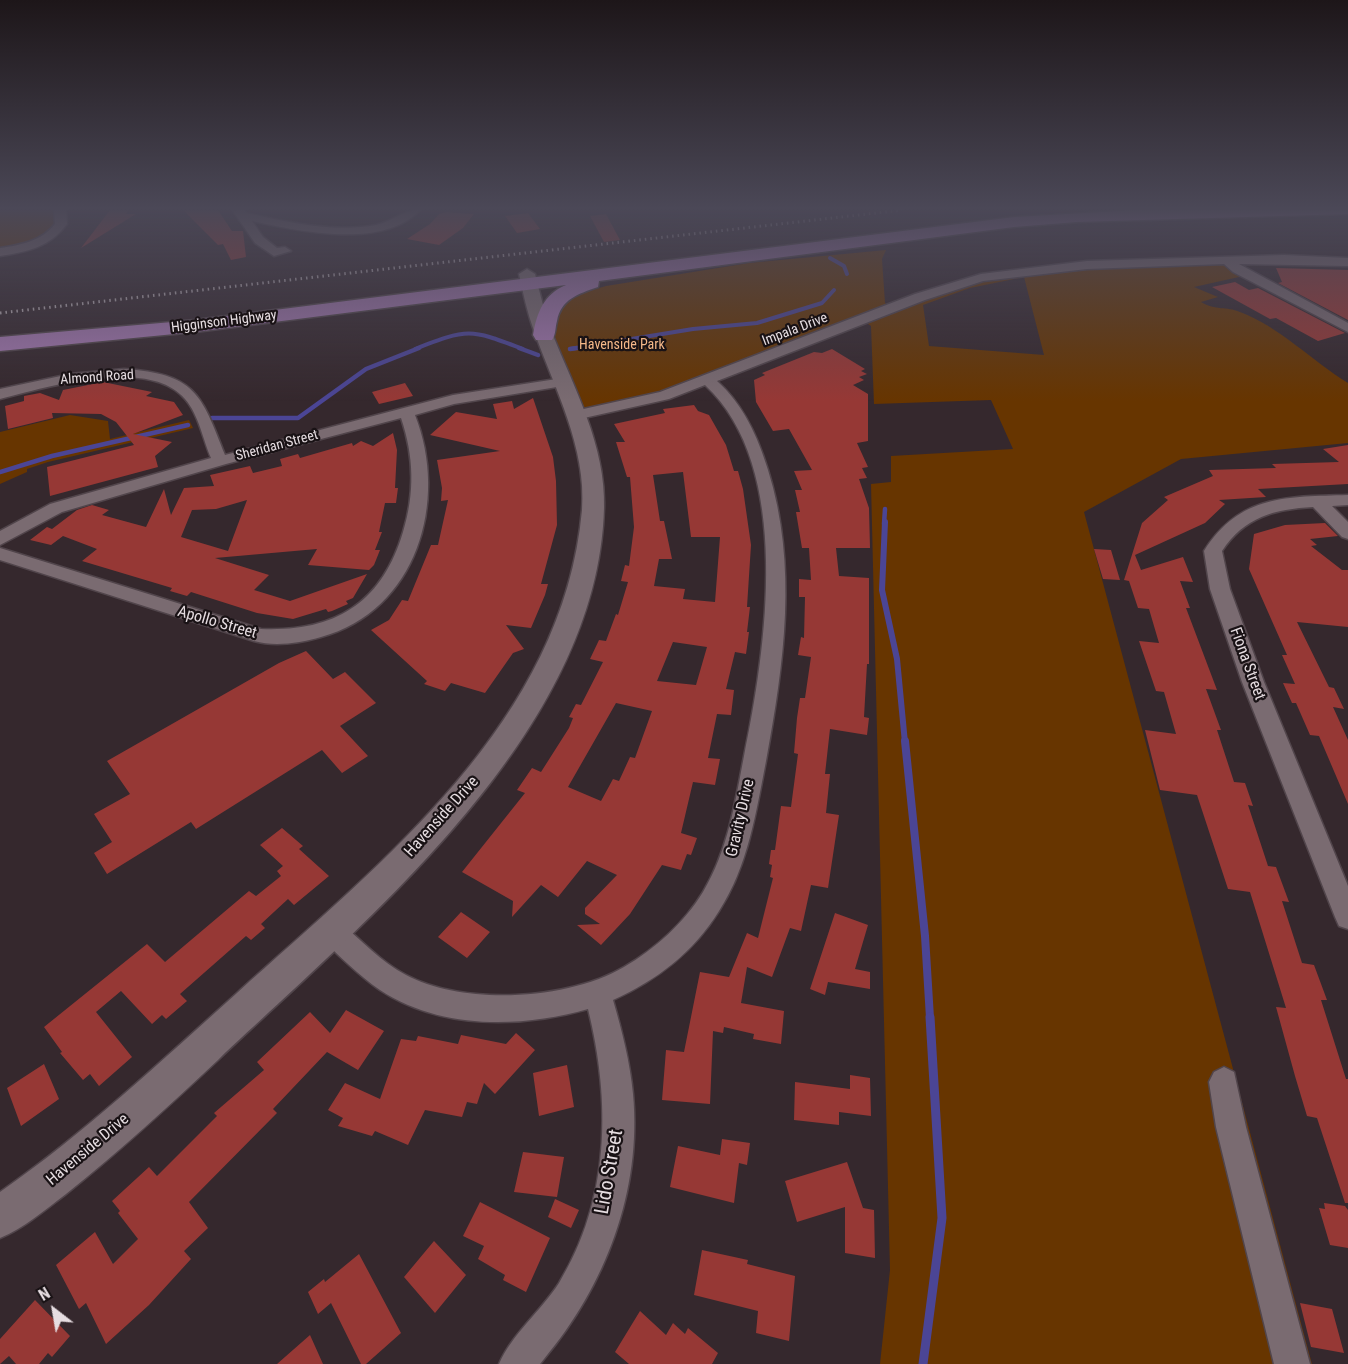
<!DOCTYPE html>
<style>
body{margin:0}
#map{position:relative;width:1348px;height:1364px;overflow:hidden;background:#35282d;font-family:"Roboto Condensed",sans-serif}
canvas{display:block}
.north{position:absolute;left:24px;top:1280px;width:60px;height:60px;-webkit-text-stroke:4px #191215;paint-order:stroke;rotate:329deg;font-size:16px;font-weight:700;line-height:24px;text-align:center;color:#e6dde1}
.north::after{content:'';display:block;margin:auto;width:21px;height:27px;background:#e6dde1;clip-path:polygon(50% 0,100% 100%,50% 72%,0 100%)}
</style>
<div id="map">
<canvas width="1348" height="1364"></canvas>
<div class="north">N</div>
</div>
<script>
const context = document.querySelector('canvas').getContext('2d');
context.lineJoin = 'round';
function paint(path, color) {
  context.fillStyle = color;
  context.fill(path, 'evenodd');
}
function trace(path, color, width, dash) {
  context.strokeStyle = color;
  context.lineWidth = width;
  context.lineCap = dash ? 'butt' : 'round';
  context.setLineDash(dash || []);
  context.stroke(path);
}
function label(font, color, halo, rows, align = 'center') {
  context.font = font + ' "Roboto Condensed",sans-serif';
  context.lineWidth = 4.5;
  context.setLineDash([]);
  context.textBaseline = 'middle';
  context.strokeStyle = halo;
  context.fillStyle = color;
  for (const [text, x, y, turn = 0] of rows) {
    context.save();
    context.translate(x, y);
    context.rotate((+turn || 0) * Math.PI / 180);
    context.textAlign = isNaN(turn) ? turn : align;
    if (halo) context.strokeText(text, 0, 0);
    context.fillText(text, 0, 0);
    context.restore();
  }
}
const green = new Path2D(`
 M0,210h57v17l-18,14 -39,9z
 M886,250l-4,9 3,44 8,5 27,-11 90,-24 216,-13 22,15 -54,12 24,10 -17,5c15,9 25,4 39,10 40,15 72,49 108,71v60l-167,16 -97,53 228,852h-432l10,-94 -19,-786 20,-2v-26l122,-7 -22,-49 -117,4 -3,-78 -9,-6 -167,65 -120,30 -29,-103 9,-11 51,-15 143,-23zM1024,277l20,78 -115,-9 -6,-41 47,-17z
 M70,415l38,6 2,18 79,-19 4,8 -145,34 -21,7v3l-27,12v-52z`);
const streamFar4 = new Path2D(`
 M830,258l14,8 3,8
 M415,349c54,-21 55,-20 108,0
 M570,349l123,-20 64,-6 65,-20 12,-13`);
const streamFar3 = new Path2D(`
 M519,348l19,7
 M570,349l7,-1
 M212,418h86l68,-49 53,-21
 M0,472l52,-16 136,-31
 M884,524l1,-15`);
const streamFar2 = new Path2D(`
 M885,522l-3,68 15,69 8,84`);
const streamFar1 = new Path2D(`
 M905,741l20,195 5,82`);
const stream = new Path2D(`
 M923,1364l19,-146 -12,-201`);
const building = new Path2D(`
 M110,210h19l-3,4h10l-55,34z
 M183,210h35l14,21h11l3,26 -15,3 -8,-16 -5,1z
 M446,212l28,2 -11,14 -24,17 -32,-6 23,-15 9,-10z
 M528,213l12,16 -23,4 -12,-17z
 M606,214l14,26 -16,2 -14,-26z
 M1276,268l72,2v50l-70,-37 4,-1z
 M1235,282l14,8 9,-2 87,45 -27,8 -42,-23 -6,1 -58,-32z
 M832,349l33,20 -4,2 6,3 -8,3 5,3 -11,5 15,9v47l-11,2 11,24 -6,1 5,10 -8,1 10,29 1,40h-34l3,28 30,2v86h-2l-3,53 5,1 -2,17 -37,-6 -5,45h5l-4,39 13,2 -11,73 -17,-3 -10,46 -11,-3 -18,49 -25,-10 -6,36 43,8 -3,33 -28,-5 1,-5 -30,-7 -1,6 -10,-2 -3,73 -48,-4 4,-50 18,2 16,-80 29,5 18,-44 11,5 15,-60 -3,-1 2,-12 -3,-1 2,-14h4l6,-44 10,1 7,-53 -4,-1 3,-35 3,-20h5l6,-41 -13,-2 3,-18 3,1 1,-41h-6v-18l12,1 -2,-32h-7l-6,-36h4l-5,-22h7l-8,-19 18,-1 -23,-41 -16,2 -17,-29 -2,-22 11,-5 -3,-2 52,-21 8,1z
 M103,382l49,10 -6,4 28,6 9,13 -50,19 39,8 -17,14 3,11 -108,29 -3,-29 87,-22 -18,-23 -15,-8 -49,-1 1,5 -45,11 -3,-23 19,-5v-5l16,-3 19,7 4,-10z
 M405,383l8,13 -34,8 -7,-12z
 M533,398l20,59 3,24 1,44 -16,59h7l-3,11 -14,33 -25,-3 18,24 -11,4 -28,40 -34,-10 -6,8 -21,-7 3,-3 -56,-51 18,-10 13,-20 6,1 23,-56h7l10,-45 -7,1 1,-13 -5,-28 63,-9 -70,-16 26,-23 41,7 -4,-15 19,-3 2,8z
 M694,405l4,6 11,4 17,30 8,26h4l5,18 8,56 -4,62h3l-3,25h2l-3,22 -11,-2 -9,37 8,1 -3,25 -14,-1 -9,44 12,1 -5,26 -22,-3 -12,51 16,5 -6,17 -4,-1 -6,16 -19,-5 -32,49 -29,31 -24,-20 23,-1 -15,-10v-6l32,-33 -30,-14 -29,36 -17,-12 -29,32 1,-16 -51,-29 63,-79 -8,-3 15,-22 9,4 28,-44 4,-10 -4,-1 7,-13 5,1 22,-43 -13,-3 9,-19 7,1 10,-27 2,1 10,-33 -7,-1 4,-16 4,1 5,-39 -4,-50h-3l-11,-35h9l-11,-18 51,-11 -2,-4zM683,472l8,65h29l-5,65 -32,-3 2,-10 -31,-3 5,-27h13l-8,-38h-4l-7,-46zM673,642l34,5 -11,38 -39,-4zM616,703l36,8 -17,47 -5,-1 -11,24 -6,-2 -12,22 -33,-14z
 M393,433l4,17 -2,38h3l-2,15h-11l-6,29h3l-7,18h5l-6,15 -5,5 -61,-5 9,-16 -102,9 54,17 -15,15 36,11 77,-27 -14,24 -7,3 2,3 -16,7 -4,1 -2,-3 -33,10 -36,-6 -66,-21 -4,4 -17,-5 2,-3 -90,-27 15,-12 -34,-13 -12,9 -21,-5 17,-13 5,2 25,-19 15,-5 17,5 -7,5 44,12 18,-38 7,26 13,-27 30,-2 -4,-11 40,-9 3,7 29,-7 -2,-7 18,-5 2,4 52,-15 1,3 8,-5 12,5zM247,500l-19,51 -47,-14 11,-27 24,-1z
 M1348,445v39l-90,5 8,8 -47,3 6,4 -20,19 -70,32 6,15 42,-13 10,25 -13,-1 10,27h-4l31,82 -11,-1 15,41h-4l17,52 11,1 8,23 -5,-1 20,61 8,1 13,35 -7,-1 20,62 12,2 13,35h-6l25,79h2v124h-3l-28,-85 -10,-2 -12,-40 -19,-69 10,1 -36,-116 -22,-3 -31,-94 -37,-5 -15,-60 31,4 -12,-42 -8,-1 -17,-50 20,2 -10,-34 -11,-1 -9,-27 -5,-1 18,-57 26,-23 -4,-3 49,-21 -4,-6 67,-2 -4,-4 67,-2 -16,-13z
 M1325,523l13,13 -28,3 7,6 -6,1 31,24h6v57l-51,-5 32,65 5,1 10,21 -11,-2 15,33v64l-29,-68 -9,-1 -14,-32h-4l-9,-20 12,1 -13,-29h5l-38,-86 5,-35 31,-9z
 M1094,549l17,1 9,30 -17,-1z
 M306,651l27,28 12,-7 31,31 -36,23 28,30 -26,17 -20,-23 -126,79 -5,-7 -84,52 -13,-21 18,-11 -18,-28 36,-20 -23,-33 172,-98z
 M282,828l21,18 -4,3 30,27 -35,29 -6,-6 -27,25 4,4 -14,12 -5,-4 -66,58 7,7 -21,18 -4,-4 -10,9 -31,-33 -25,21 36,45 -33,29 -9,-12 -7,6 -23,-27 2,-1 -18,-25 103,-83 18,18 84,-71 7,5 25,-20 -4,-5 6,-5 -23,-21z
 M461,912l29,20 -23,26 -29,-21z
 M835,913l33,12 -13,44 15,3v17l-42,-7 -3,13 -15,-6z
 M346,1010l38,21 -26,39 -31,-18 -54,57 4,4 -88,89 19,26 -24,23 7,8 -42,46 -43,39 -20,-41 -7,6 -23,-44 39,-33 18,32 25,-25 -20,-26 2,-2 -8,-10 37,-34 8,9 60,-60 -3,-3 50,-43 -7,-8 53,-50 20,21z
 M516,1033l19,17 -40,44 -11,-11 -7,21 -10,-2 -5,15 -37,-7 -17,35 -33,-14 -3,5 -34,-10 5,-8 -15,-8 17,-27 35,16 21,-60 15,2 2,-5 40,8 3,-9 45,9z
 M44,1064l15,35 -38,27 -14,-38z
 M567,1065l7,42 -35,9 -6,-43z
 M850,1075l20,3 1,38 -32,-4v13l-45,-5 1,-38 55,7z
 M722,1139l28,4 -3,22 -8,-2 -5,40 -64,-16 8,-41 42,9z
 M523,1152l41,5 -7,40 -43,-5z
 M847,1162l16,46 11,2 1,48 -30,-5v-46l-48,15 -12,-41z
 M555,1199l24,11 -8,18 -23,-11z
 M480,1202l70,36 -24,54 -23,-12 2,-5 -27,-16 6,-13 -21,-10z
 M1324,1203l21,3 3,4v38l-18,-3 -11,-37 6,1z
 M434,1241l32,34 -31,38 -31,-36z
 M702,1250l46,10 -1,4 48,12 -6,65 -33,-8 2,-22 -64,-16z
 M359,1254l42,79 -35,31h-5l-30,-61 -13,11 -10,-22 16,-13 1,3z
 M35,1300l35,36 -18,21 -4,-4 -9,11h-23l-7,-8 -9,8v-25z
 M1300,1303l32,6 12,44 -33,-6z
 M640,1311l26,24 7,-12 12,11 3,-6 30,25 -6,11h-83l-14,-12z
 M310,1335l13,29h-46z`);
const minor = new Path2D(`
 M54,210h12l1,14c-17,23 -40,28 -67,32v-8c21,-3 42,-7 55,-24z
 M244,210l2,3c42,9 88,20 130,12 17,-4 27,-15 44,-15 -37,40 -122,21 -168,11l11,16 14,11 8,-1 6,4 -17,5 -19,-13 -22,-32z
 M1284,255l64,3v8l-109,-2 109,59v9l-115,-60 -9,-8 -137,5 -104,12 -58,19 -208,81c26,23 41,56 51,89 30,96 16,194 -2,291 -10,52 -18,105 -47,150 -26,42 -62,69 -106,89 9,31 17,62 20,94 9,97 -28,192 -89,265l-4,5h-41c13,-30 42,-53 60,-81 51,-84 52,-181 29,-274 -67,19 -147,21 -208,-19 -22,-15 -40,-34 -59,-51l-4,-9 4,-9 9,-3 9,3c22,19 42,41 67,54 58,31 162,25 218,-8 31,-18 60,-44 79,-75 25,-42 32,-89 41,-136 22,-106 50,-289 -39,-371l-36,14 -94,21 -8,-5 3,-3 90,-20 255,-98 66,-20 106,-13z
 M124,369c71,5 77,24 101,86l228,-60 110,-17 7,4 -7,4 -109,18 -39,11c34,86 2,196 -94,222 -21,6 -46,10 -67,4l-254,-81v-12l261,81c74,3 121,-26 142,-97 12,-39 11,-76 -2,-114l-175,46 -164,48 -62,33v-14l50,-27 161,-46c-8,-18 -12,-43 -26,-59 -36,-43 -139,-12 -185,0v-10l70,-15z
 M1348,495v10l-16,1 16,16v17l-6,-2 -29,-30c-38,2 -69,10 -91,44l8,38 34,93 84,204v43l-9,-3 -4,-9 -93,-235 -32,-93 -6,-38c36,-57 83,-54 144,-56z
 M1224,1067l10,5 12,55 64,237h-36l-58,-237 -7,-45 5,-10z`);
const tertiary = new Path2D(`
 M527,269l8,5c5,20 10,40 17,59 22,55 54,113 52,175 -6,224 -236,410 -386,552 -49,46 -99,92 -152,134 -21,16 -42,34 -66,44v-46c85,-59 160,-130 237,-199 146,-132 326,-272 345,-483 5,-62 -28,-123 -48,-179 -7,-19 -11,-38 -15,-57z`);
const trunk = new Path2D(`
 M1139,210h209v4l-271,8 -63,5 -415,54 -1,6c-20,7 -37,12 -41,34 -2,7 -1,13 -5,19h-16l-3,-5c4,-23 11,-41 33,-50l-371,47 -195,19v-14l195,-17 819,-103z`);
const rail = new Path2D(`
 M0,313l902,-103`);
const farStreetnames = [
 ["Higginson Highway",224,322,-7],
 ["Impala Drive",795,330,-21],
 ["Almond Road",97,378,-4],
 ["Sheridan Street",277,446,-15]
];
const farParknames = [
 ["Havenside Park",622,345]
];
const streetNames = [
 ["Apollo Street",217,623,16],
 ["Fiona Street",1247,664,70],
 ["Havenside Drive",442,817,-48],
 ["Gravity Drive",741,818,-77],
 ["Havenside Drive",88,1150,-40]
];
const nearStreetnames = [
 ["Lido Street",610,1172,-80]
];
paint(green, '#673500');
trace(streamFar4, '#4b4595', 4);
trace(streamFar3, '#4b4595', 4.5);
trace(streamFar2, '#4b4595', 6);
trace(streamFar1, '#4b4595', 8);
trace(stream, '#4b4595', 9);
paint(building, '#963835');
trace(minor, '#51454b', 3);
trace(tertiary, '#51454b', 3);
trace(trunk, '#51454b', 3);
paint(minor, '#7a6b71');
paint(tertiary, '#7a6b71');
paint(trunk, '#9d74a9');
trace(rail, '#b5abaf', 3, [1.5, 4]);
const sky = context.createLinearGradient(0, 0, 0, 401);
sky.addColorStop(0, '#1d1619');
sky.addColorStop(0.52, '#4b4857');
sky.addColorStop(1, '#4b485700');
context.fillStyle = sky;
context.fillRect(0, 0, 1348, 401);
label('14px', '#e6dde1', '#191215', farStreetnames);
label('14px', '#f5b888', '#191215', farParknames);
label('16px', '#e6dde1', '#191215', streetNames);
label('20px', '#e6dde1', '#191215', nearStreetnames);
</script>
